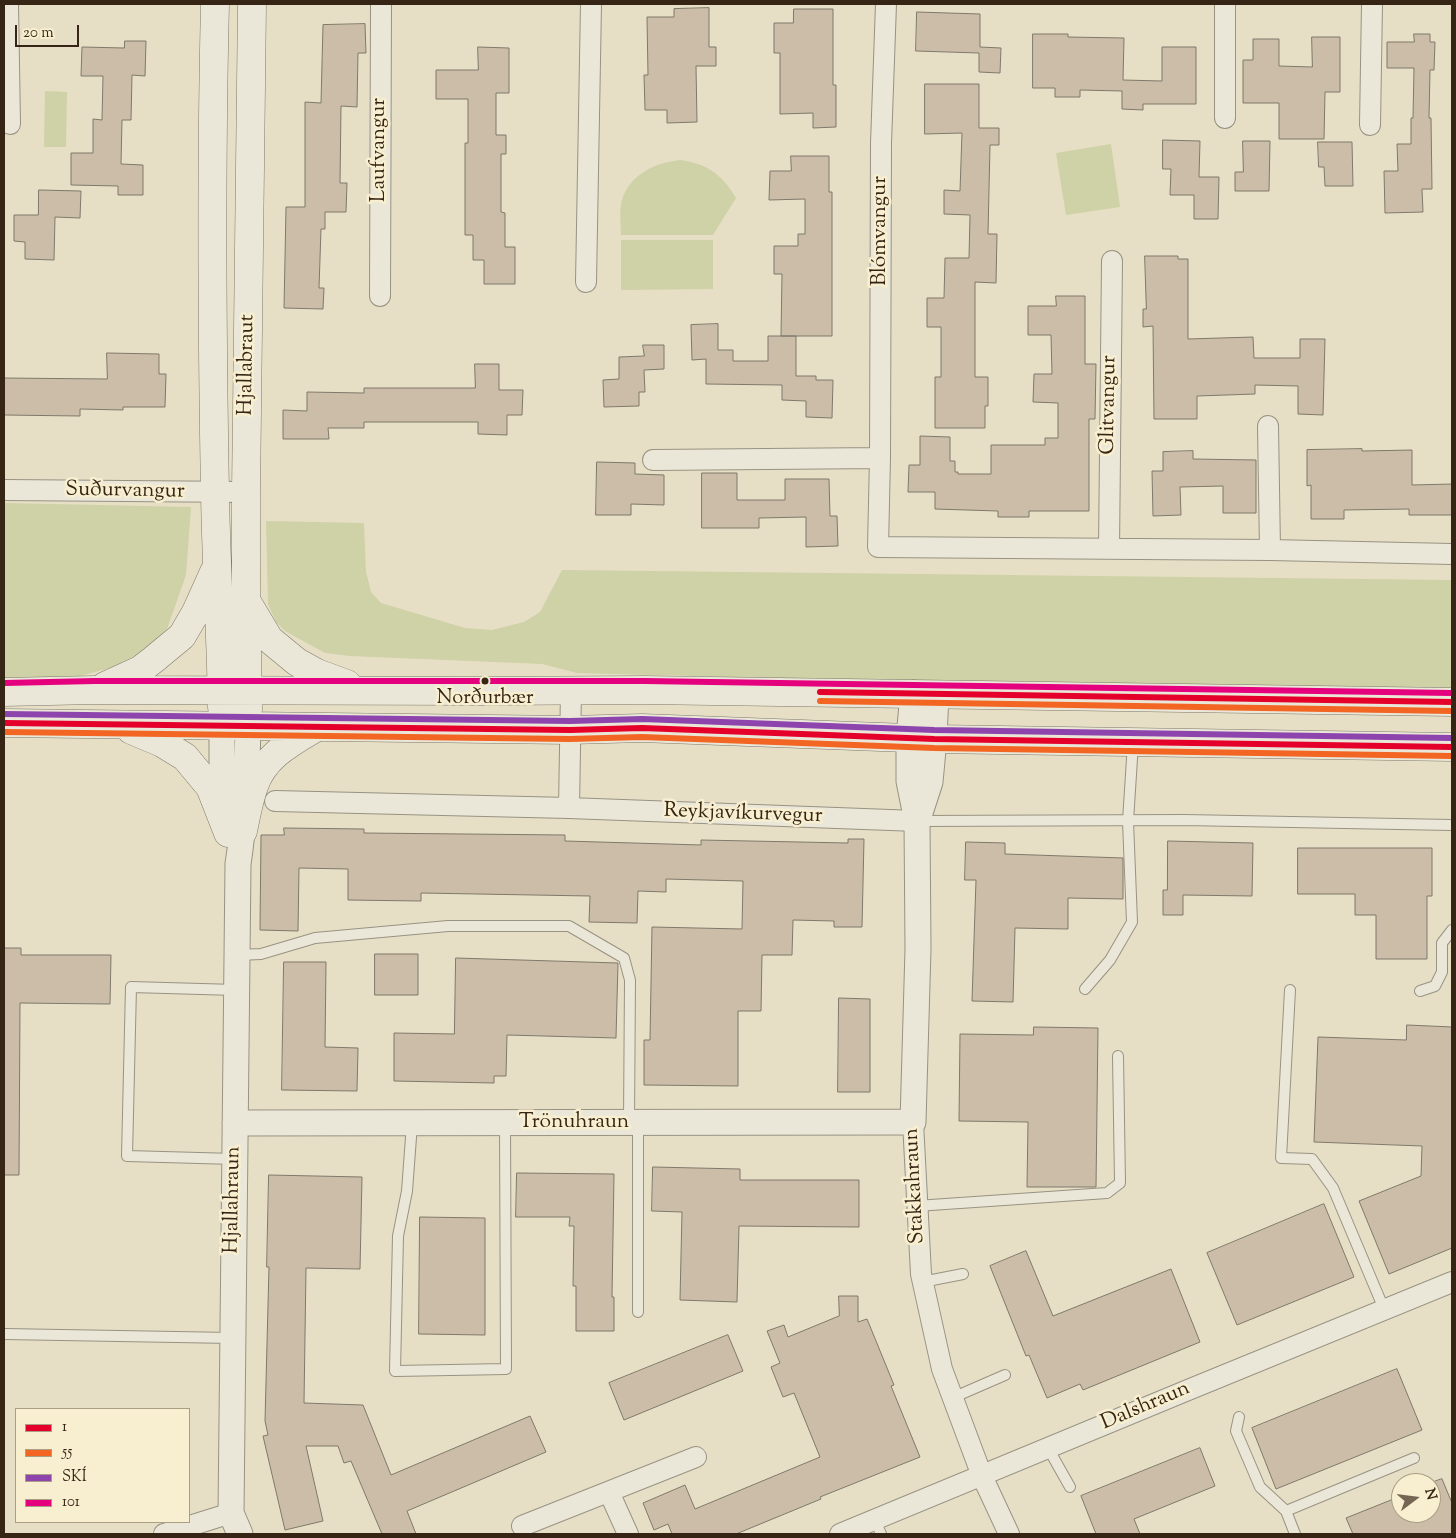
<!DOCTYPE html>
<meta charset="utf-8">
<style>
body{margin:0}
#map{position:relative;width:1456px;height:1538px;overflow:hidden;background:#e6dfc5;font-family:"Sorts Mill Goudy",serif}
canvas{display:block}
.frame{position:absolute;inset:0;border:5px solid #362515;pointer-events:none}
.legend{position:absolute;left:15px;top:1408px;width:175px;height:115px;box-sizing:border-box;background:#f8efd0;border:1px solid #aa9e85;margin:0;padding:6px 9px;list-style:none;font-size:15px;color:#362515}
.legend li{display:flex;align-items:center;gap:10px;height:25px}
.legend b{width:25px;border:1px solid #aa9e85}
.north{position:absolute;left:1391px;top:1473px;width:50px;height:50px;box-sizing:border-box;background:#f8efd0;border:1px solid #aa9e85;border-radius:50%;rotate:75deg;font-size:14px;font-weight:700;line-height:20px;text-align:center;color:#362515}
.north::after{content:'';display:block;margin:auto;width:18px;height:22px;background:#746653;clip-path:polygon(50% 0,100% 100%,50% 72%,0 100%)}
.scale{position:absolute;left:15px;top:25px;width:64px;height:22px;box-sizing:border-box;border:2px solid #362515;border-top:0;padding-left:6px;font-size:15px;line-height:18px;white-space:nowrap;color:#362515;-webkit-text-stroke:4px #f8efd0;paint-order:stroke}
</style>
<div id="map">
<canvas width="1456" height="1538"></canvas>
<div class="frame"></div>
<ul class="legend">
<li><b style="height:6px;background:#e4002b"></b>1</li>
<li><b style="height:6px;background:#f26522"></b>55</li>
<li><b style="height:6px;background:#8e44ad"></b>SKÍ</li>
<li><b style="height:6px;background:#e5007d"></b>101</li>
</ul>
<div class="north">N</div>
<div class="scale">20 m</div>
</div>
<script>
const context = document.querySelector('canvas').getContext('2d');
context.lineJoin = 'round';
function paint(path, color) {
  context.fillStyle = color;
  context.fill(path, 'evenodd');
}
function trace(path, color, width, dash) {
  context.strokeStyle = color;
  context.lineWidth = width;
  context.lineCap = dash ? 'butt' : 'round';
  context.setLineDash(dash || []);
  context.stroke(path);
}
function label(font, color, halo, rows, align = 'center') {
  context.font = font + ' "Sorts Mill Goudy",serif';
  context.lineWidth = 5;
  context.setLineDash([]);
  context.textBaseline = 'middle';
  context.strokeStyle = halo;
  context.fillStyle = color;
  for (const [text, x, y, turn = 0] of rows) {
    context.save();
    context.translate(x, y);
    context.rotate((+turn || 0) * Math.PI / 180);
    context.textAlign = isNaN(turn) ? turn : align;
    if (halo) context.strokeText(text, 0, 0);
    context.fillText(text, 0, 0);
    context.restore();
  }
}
const green = new Path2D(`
 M45,91l22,1 -1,55h-22z
 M1111,144l9,63 -54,8 -10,-62z
 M680,160c26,3 43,15 56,38l-23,37h-92c0,-11 -2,-25 1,-35 8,-26 33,-37 58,-40z
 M621,240h92v49l-92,1z
 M4,503l187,4 -5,68 -19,54 -16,18 -38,20 -55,15 -54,2z
 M266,521l98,2 2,49 5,20 10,11 84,25 27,2 32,-8 16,-10 22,-42 890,10v112l-290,-4 -585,-15 -35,-9 -192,-8 -25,-3 -40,-22 -9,-9 -8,-18z`);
const building = new Path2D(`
 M709,8v39h7v19h-20l1,56 -30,1v-13h-22l-1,-35h4l-1,-58h27v-8z
 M794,9h39v76h3v42l-23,1v-15l-33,1v-61h-6v-30h19z
 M917,12l63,2v33l21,1 -1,25 -21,-1v-19l-63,-2z
 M365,24l1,29h-8l-1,54 -16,-1 -1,77h7l-1,29h-21v17h-4l-2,59h5l-1,21 -39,-1 2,-101h19v-105l16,1 2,-78z
 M1033,34h35v3l56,1 -1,42 39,1v-34h34v57h-53v6l-21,-1v-18l-42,-1v7h-25v-9h-22z
 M1414,34h16v8h5l-1,28h-4l-1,48h2l1,71h-10l1,23 -38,1 -1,-42h14l-1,-27h14v-26h2l1,-50h-27v-26h27z
 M1312,37h28v55h-15l-1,47h-45v-36h-36v-43h10v-21h26v27l33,1z
 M125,41h21l-1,35 -13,-1 -1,45h-9l-1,44 22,1v30h-25v-9l-47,-1v-32h22v-34l9,1 1,-44h-22l1,-29 42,1z
 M478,47l31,1v45h-13v42h10v19h-5v58l4,1v34h10v37h-31v-24h-11v-25h-8v-92h3v-44h-32v-29h42z
 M925,84h54v44h20v17h-9l-2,89h9l-1,49 -21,-1v95h13v29h-3v22h-50v-51h6v-50h-14v-29h17l1,-40h24l1,-43 -26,-1v-24l16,1 2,-58 -37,1z
 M1163,140l37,1 -1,36h20l-1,42h-24v-24h-24l1,-26h-8z
 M1243,141h27l-1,50h-34v-19h8z
 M1318,142h34l1,44h-28l-1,-19h-5z
 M791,156h38v36h3v144h-51l1,-62h-8v-28h24v-12h7v-35l-36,1 1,-29h21z
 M39,190l42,1 -1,27 -25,-1 -1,43 -29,-1v-17l-11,-1v-26h24z
 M1145,256h33v3h10v80l65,-2 1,21h46v-19h25l-2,76 -25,-1v-28l-43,-1v9l-58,2v23h-43l-1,-93 -10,1v-18h3z
 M1056,296h29v68h11l-1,55h-6v92h-60v6h-31v-6l-63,-2v-17h-27l1,-27h11v-29l30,1v24h5v11h3v2h33v-29h54v-7h13v-35l-25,-1 1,-28h18l-1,-39h-23v-29h28z
 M718,324v26h15v11h35v-25h28v40h20v4h17l-1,38 -26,-1v-16l-24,-1v-15l-76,-1v-25l-14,1 -1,-35z
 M643,345h21v24l-20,1 1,22h-6v14l-35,1 -1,-27 16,-1v-22l25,-1z
 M107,353l52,1v20h7l-1,33h-42v3l-43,-1v7l-76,-1v-37l103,1z
 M475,364h24v26h24l-1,25h-15v20l-29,-1v-12h-114v6h-36l1,11h-46v-29l24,1v-19l57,1v-5h111z
 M1362,449v2l50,-1v35l40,-1v31h-43v-6l-65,1v9h-33v-34l-4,1v-36z
 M1193,451v8l63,1v53h-33v-27l-43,1 1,28 -28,1 -1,-45h11v-19z
 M597,462l38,1v11l29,1v30l-33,-1v11h-35z
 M702,473h35v27h48v-21h44l1,37h7l1,30 -32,1v-30l-47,1v10h-57z
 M284,828l80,1v4l201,2v6l136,4v-5l147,3v-4h16l-2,88h-28v-6l-41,-1 -1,35h-30l-1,56h-23v75l-94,-1v-45h6l2,-113 90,2 1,-48 -77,-2v13l-28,-1 -1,32 -48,-1 1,-26 -169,-3v8l-73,-1v-31l-49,-1 -1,63 -38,-1 1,-95h23z
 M1168,841l85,2 -1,53 -69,-1v20h-20v-25h4z
 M966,842l39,1v11l118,4v41l-55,-1v31l-53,-1 -2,74 -41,-1 4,-121h-11z
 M1298,848h134v48h-5v63h-51v-44h-21v-21h-57z
 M4,948h17v7h90l-1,49 -90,-1 -1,172h-15z
 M375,954h43v41h-43z
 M456,958l162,5 -2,75 -109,-3 -1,41h-12v7l-100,-2v-48l60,1z
 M284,962h42l-1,85 33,1 -1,43 -75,-1z
 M839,998l31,1v93h-32z
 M1407,1025l45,2v221l-63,26 -30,-73 62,-25 1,-30 -108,-4 4,-105 88,3z
 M1034,1027l64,1 -2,159h-69l1,-65 -69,-1 1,-87 73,1z
 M653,1167l87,2v11h119v47l-120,-1 -2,76 -57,-2 2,-88 -30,-1z
 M517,1173l97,1 -2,123h2v34h-38v-45h-3l1,-60h-5l1,-9h-54z
 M269,1175l93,2 -2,92 -54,-1 -2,135 59,2 28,70 139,-59 16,36 -139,59 9,23h-34l-31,-73 -7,2 -6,-17h-32l17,75 -38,9 -22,-94 5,-1 -3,-14 4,-154h-2z
 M1324,1204l30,73 -117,48 -30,-72z
 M420,1217l65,1v117l-66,-1z
 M1026,1251l27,65 118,-47 29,73 -117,48 -3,-6 -33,14 -18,-43 -3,1 -36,-90z
 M839,1296h19v26l9,-3 27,66 -3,1 29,71 -100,40 1,2 -85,35h-64l-4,-10 -14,6 -11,-27 42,-18 10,24 125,-52 -26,-64 -11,4 -12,-30 9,-4 -13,-32 17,-6 4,12 51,-21z
 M728,1335l15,36 -119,49 -15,-37z
 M1397,1369l25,61 -146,59 -24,-61z
 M1200,1448l15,38 -81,33 6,15h-44l-15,-38z
 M1442,1479l10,24v31h-99l-7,-16 55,-22v17h30v-30z`);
const service = new Path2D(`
 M918,821l266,-1 268,5
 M237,955l24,-1 54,-16 133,-12h121l55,32 6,22 -1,142
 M1085,989l25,-29 22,-38 -4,-101 5,-78
 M1290,990l-9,168 31,1 21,29 51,121
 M1420,991l15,-5 7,-14v-29l10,-13
 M638,1123v189
 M412,1124l-5,67 -9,45 -3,135 111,-2 -1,-246
 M235,1159l-108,-3 4,-169 105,3
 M916,1206l191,-13 13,-10 -2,-127
 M922,1282l41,-8
 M4,1334l229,4
 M952,1398l53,-23
 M1239,1417l-3,14 24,56 26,24 9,23
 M1048,1448l22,39
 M1286,1511l128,-53
 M875,1520l6,14`);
const minor = new Path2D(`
 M8,4l2,120
 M886,4l-5,139 -1,315 -2,89 392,3 182,4
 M1225,4v114
 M1370,125l2,-121
 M586,282l5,-278
 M380,296l1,-292
 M1268,426l2,124
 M653,460l227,-2
 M4,490l242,2
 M1109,549l3,-288
 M275,801l294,7 348,13
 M569,808l2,-118
 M913,1122l8,152 21,95 40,107 27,58
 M609,1492l19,42
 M522,1526l174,-69
 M164,1534l67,-21
 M840,1534l348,-144 264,-108`);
const tertiary = new Path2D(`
 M222,725v56l3,32
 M918,819l12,-37 4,-43 2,-45
 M235,1123l678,-1 5,-173 -1,-128 -8,-40v-43l4,-45
 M240,1534l-9,-21 7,-649c7,-46 9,-92 10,-138`);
const secondary = new Path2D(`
 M215,4c-4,162 -3,325 0,488 1,72 6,143 7,215
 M247,602l22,37 28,23 20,11 30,11
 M105,686l35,-16 13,-10 29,-24 14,-24 18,-40
 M4,692l91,-2 389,1 160,-1 808,12
 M248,709l-2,-110v-107l6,-488
 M4,723l566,7 72,-2 292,11 518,8
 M131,730l31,13 23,14 25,30 18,46
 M243,831c3,-15 6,-31 11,-45 10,-30 38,-44 63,-59`);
const bus1 = new Path2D(`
 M820,692l632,10
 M4,723l566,7 72,-2 292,11 518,8`);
const bus2 = new Path2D(`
 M820,701l632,10
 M4,732l566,7 72,-2 292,11 518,8`);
const bus3 = new Path2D(`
 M4,714l566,7 72,-2 292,11 518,8`);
const bus4 = new Path2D(`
 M4,683l91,-2h549l808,12`);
const markers = [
 [485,681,4.5,"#362515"]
];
const busNames = [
 ["Norðurbær",485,700]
];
const streetNames = [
 ["Laufvangur",380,150,-90],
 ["Blómvangur",881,231,-90],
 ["Hjallabraut",248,365,-89],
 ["Glitvangur",1110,405,-89],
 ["Suðurvangur",125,492,1],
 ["Reykjavíkurvegur",743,815,2],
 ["Trönuhraun",574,1123],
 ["Stakkahraun",916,1186,-93],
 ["Hjallahraun",234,1200,-89],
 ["Dalshraun",1146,1407,-23]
];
paint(green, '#cfd1a6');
paint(building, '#ccbda8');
trace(building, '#7f796a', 1);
trace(service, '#989282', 12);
trace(minor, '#989282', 22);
trace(tertiary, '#989282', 27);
trace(secondary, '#7f796a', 29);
trace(service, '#eae7d9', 10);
trace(minor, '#eae7d9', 20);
trace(tertiary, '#eae7d9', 25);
trace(secondary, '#eae7d9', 28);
trace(bus1, '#e4002b', 6);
trace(bus2, '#f26522', 6);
trace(bus3, '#8e44ad', 6);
trace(bus4, '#e5007d', 6);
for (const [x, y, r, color] of markers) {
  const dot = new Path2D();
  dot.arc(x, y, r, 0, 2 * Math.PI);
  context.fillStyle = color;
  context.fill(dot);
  trace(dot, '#f8efd0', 2);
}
label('20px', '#362515', '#f8efd0', busNames);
label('21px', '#362515', '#f8efd0', streetNames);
</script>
